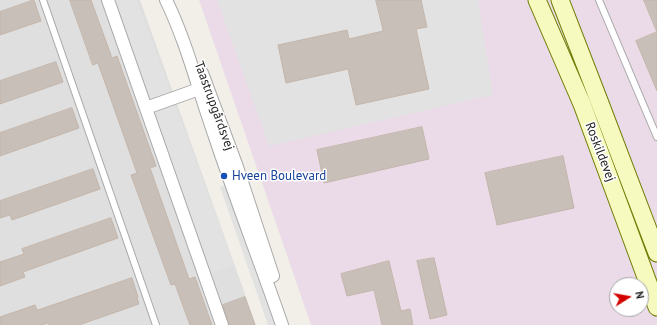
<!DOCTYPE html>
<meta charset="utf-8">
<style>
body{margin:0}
#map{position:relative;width:657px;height:325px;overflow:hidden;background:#f2efe9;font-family:"PT Sans",sans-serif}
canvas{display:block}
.north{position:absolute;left:609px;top:277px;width:40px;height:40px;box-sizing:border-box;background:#fff;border:1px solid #a7a7a7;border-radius:50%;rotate:79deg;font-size:11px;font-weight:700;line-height:16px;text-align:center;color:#222}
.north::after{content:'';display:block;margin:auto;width:14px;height:18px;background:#d40000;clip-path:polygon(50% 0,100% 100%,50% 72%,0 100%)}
</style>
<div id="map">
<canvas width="657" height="325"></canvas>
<div class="north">N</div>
</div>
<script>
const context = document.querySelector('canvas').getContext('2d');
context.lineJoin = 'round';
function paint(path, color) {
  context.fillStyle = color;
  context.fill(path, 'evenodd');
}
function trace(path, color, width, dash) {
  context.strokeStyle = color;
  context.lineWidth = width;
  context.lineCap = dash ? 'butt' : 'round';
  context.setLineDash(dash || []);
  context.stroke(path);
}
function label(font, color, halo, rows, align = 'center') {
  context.font = font + ' "PT Sans",sans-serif';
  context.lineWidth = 3;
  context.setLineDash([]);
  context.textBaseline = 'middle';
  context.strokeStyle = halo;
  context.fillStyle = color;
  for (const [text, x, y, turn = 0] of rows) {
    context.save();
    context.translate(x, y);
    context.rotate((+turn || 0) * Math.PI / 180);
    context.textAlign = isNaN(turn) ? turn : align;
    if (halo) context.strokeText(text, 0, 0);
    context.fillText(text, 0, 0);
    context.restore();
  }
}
const residential = new Path2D(`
 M0,0h140l116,325h-256z`);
const industrial = new Path2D(`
 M199,0h458v325h-346zM617,285h24v24h-24z`);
const parking = new Path2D(`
 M101,0h36l97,265 -32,12z
 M217,0h261l15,95 -224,51z
 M231,183l50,142h-13l-48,-138z`);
const building = new Path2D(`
 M34,0l7,21 -41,14v-23z
 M70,0h21l21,58 5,-2 39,110 -6,2 39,111 6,-2 17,48h-22l-15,-41 -4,1 -40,-110 6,-2 -39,-110 -5,2z
 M376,0h45l6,27 -11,2 13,60 -73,16 -8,-36 -62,14 -8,-38 69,-15 2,9 34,-8z
 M644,0h13v32z
 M657,32v59l-21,-50z
 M56,62l7,20 -63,22v-23z
 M72,108l7,20 -79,28v-23z
 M422,127l7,32 -105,24 -7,-33z
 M563,156l11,52 -77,17 -12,-52z
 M93,169l7,20 -88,31 -2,-5 -10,3v-17z
 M111,218l7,20 -95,34 2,5 -25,9v-24l24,-8 -2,-5z
 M434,258l13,57 -17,4 -13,-58z
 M389,261l12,50 9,-2 3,16h-31l-8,-35 -27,6 -6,-22z
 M132,278l6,19 -1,1 2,6 -60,21h-30l-1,-2 -6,2h-42v-8l35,-12 2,5z
 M245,297l10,28h-26l-6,-20z`);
const service = new Path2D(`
 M43,0l113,325
 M599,0l58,137`);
const minor = new Path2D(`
 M108,0l114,325
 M166,0c21,43 32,89 48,134 21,64 46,127 68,191
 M202,73l34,91 37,112
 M146,108l53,-19`);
const secondary = new Path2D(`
 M537,0l45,104 75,203
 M560,0l38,98 59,155`);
const markers = [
 [224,176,4,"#1a4fb4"]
];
const streetNames = [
 ["Taastrupgårdsvej",214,106,70],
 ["Roskildevej",600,152,69]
];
const transitNames = [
 ["Hveen Boulevard",232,176]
];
paint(residential, '#e0dfdf');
paint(industrial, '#ebdbe8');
paint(parking, '#e2e2e2');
paint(building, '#c7bfb8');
trace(building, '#c4b6ab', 1);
trace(service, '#a9a9a9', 8);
trace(minor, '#a9a9a9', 14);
trace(secondary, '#707d05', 19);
trace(service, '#fff', 6);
trace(minor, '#fff', 12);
trace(secondary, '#f7fabf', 17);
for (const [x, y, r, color] of markers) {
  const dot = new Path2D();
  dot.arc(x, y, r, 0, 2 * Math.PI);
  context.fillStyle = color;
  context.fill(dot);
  trace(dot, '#fff', 1.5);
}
label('13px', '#222', '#fff', streetNames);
label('13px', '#164399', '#fff', transitNames, 'left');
</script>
